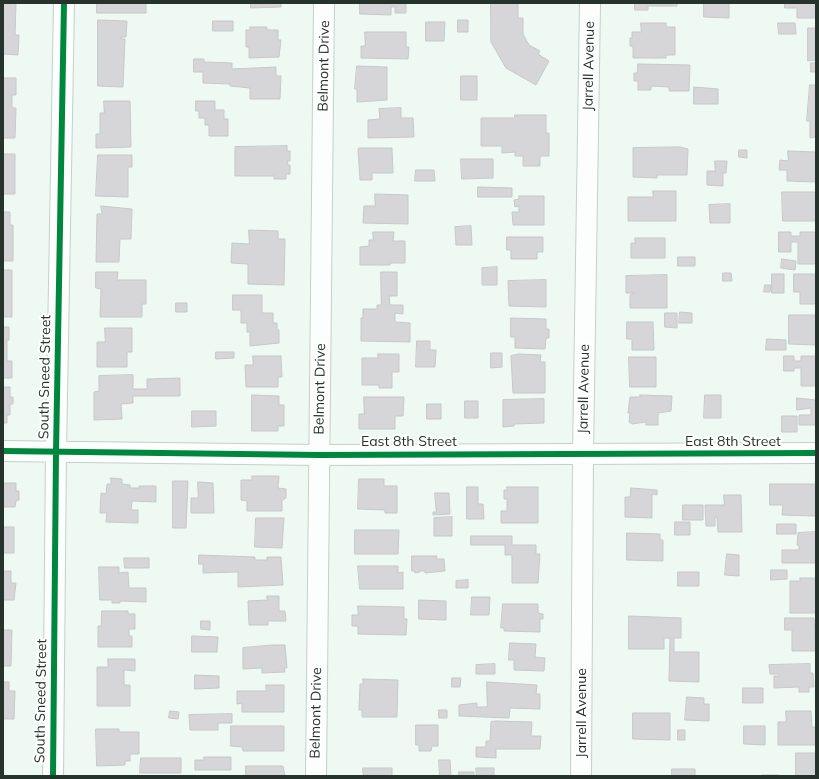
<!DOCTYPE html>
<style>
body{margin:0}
#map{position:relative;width:819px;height:779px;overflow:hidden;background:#edf9f2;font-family:Mulish,sans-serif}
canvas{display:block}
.frame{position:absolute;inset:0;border:4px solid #26332c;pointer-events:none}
</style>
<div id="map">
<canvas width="819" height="779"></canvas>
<div class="frame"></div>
</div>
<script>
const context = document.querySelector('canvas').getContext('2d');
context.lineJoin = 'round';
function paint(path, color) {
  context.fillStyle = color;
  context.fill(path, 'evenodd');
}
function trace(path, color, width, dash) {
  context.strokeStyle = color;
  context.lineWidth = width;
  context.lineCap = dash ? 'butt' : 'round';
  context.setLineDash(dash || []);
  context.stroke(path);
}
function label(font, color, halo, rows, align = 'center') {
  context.font = font + ' Mulish,sans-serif';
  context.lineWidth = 4;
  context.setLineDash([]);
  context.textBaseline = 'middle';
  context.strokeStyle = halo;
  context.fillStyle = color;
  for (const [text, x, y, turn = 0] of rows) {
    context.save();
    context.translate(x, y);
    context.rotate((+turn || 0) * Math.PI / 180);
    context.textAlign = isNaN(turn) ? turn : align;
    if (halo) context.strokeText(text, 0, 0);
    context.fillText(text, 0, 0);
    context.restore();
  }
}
const building = new Path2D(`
 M3,3h13l-1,32h4l-1,20 -15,-1z
 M97,3h49v10h-49z
 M251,3h30v4l-30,1z
 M360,3h46v10h-11v-6h-4v8l-31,-1z
 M491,3h27v15h5v16l6,11 11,6 -2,3 11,7 -13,24 -30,-17 -15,-26z
 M635,3h42v3h-29v4h-13z
 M704,3h25v15l-25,-1z
 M785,3h31v15h-19v-10h-12z
 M98,20l29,1 -1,16h-5v2h4l-2,48 -25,-1z
 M458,20h10v12h-10z
 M213,21h20v10h-20z
 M426,22h19l-1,19h-18z
 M641,23h25v4h9v28h-9v3h-33v-12h-3v-8h2v-6h9z
 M778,23h17l1,11h-17z
 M250,27h17v3h11v10h3l-2,17 -30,1v-11h-3v-17h4z
 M808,28h8v32l-8,1z
 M365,32h41v15h3l-1,12 -47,-1v-12h4z
 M194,59h10v3l28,1v6l44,-2v9h5l-1,23h-30v-11l-20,-2v-2l-27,-1v-11h-9z
 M811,63h5v9h-5z
 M638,64l52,1 -1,26h-20v-4l-18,-1v4h-13v-9h-4v-8h3z
 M357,66l30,1v33l-30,2v-13h-2z
 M461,76h16v24h-16z
 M3,78h13v17h-4v13h4l-1,30h-12z
 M810,85h6v52l-6,1v-17h-3z
 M694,87l24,2v15h-24z
 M104,101h26l1,46 -35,1v-14h4v-21h4z
 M196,101h19v9h9v9h4v17h-19v-11h-4v-7h-6v-7h-3z
 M401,108v10h12l1,19 -46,1v-18l12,-1 -1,-10z
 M515,115h31v18h3v23h-9v10h-17v-10h-8v-4l-13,1v-7h-21v-28h33z
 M287,146v5h3v10h-3l1,4h2v9h-4v5h-12v-3h-39v-29z
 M680,147l8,2 -1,26h-30v3l-24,-1v-29z
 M360,148h32l1,25h-21v7h-12l-2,-31z
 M739,150h8v8l-8,-1z
 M788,151l28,1v30l-29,-1v-11h-8l1,-10 8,1z
 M3,154h12v40h-12z
 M98,155h34v12h-4v30l-32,-1z
 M461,159h32v19l-31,1z
 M715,161h12l-1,12h-3v13l-16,-1v-14h8z
 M416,170h18l1,11h-20z
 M478,187l34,1v9h-34z
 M653,191h23v30h-48v-24h25z
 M782,192h34v29h-33z
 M375,194l33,1v29l-45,-1 1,-17h11z
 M519,196h25v29h-31l-1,-13h7v-6l-4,1 -1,-7 5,-1z
 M730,204v19h-20l-1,-18z
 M101,206l31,3 -1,30h-11l-1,23h-23l1,-48h5z
 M3,212h7v13h3v36h-10z
 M471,226l1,19h-16l-1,-18z
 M249,230l29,1v8h7l-1,46 -36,-1v-20l-17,-1 1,-20 17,1z
 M373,232h21l-1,9h12v22h-15v2h-30v-18l9,-1v-6h4z
 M779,232h12v4h9v-4h16v32h-18v-22h-7v10h-12z
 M507,237h36v15h-6v7h-26v-9h-4z
 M635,238h30v20h-34v-15h4z
 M678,257h17v9h-17z
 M782,259l14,2 -1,9 -14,-2z
 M497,267v18h-15v-17z
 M3,270h9v47h-9z
 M96,272h22l-1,8h29v24h-4v13h-42l1,-28 -5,-1z
 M381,272h16v24h-8l1,9h13v9l-8,-1v9l15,1v19l-49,-1v-23h2v-9h14v-4h4z
 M723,273h8l1,8h-9z
 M772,274h12v19h-12z
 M794,274h22v30h-16v-12h-6z
 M667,275v33h-37v-13l5,-2h-9v-17z
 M546,280v27l-37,-1 -1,-25z
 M765,285h6l-1,7h-6z
 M233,295h29v18h11v10h4v7h2v13l-29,3v-14h-3v-9h-6v-13h-8z
 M176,303h11v9h-11z
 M680,312l12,1v10h-13z
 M665,313h12v15l-12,-1z
 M789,315h27v30l-27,-1z
 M511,318l35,1v10h3v9h-3l-1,11 -30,-1v-11h-4z
 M627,322h26l1,28h-22v-11h-5z
 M3,327h6v13h-2v21h5v17h-9z
 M105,328h27v24h-5v15h-30v-25h8z
 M767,339l19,1v10h-20z
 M417,341h13v9h6l-1,17h-19z
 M216,352h18v6l-18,1z
 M491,353h11v14l-11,1z
 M378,354h21v18h-7v16h-13v-3h-17v-27h16z
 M519,354l22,1 -1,7h5v31h-32l-2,-37z
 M253,356h28l1,21h-4v10h-32l-1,-22h8z
 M784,356h10v5h7v-5h15v30h-15v-18h-7v3h-10z
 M629,357h27v30h-26z
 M133,375v14h14v-10l33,-1v18h-47v7l-12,1 1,15 -28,1v-28l5,-1v-15z
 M3,387h7v10h3v7h-3v11h-3v8h-4z
 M252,395l27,1v9h5v21h-6v5h-26z
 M640,395l32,1 -1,15 -13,2v12h-12v-3l-14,2 -3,-2 1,-9h-2l2,-16h10z
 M705,395h16v23h-17z
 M364,397h40l-1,19h-8v13h-36v-15h5z
 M797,398l19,2v25h-17v-10h12v-7l-14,2z
 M544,399v24l-30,1v2l-11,1v-27z
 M465,401h13v17h-13z
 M427,404h14v15h-14z
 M192,411h24v15l-24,1z
 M782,416h15v16h-15z
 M252,476h27l-1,12 8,1v9l-4,2v11h-35v-10l-6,-1v-20h11z
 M111,478l11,1v5l8,1v3h9v-2h17v16l-24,-1 -1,9h7v13l-32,-1 1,-9h-7l1,-20 5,1 1,-10h4z
 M359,479h25v7h13v27h-12v-3l-27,-1z
 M173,481h15l-2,47h-13z
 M198,482l15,1 1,30h-23v-15h7z
 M3,483h13v8h3v9l-3,1 -1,6h-12z
 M770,484h46v32l-34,-1 1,-10h-13z
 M467,487h11v17h5l1,15h-17z
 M507,487h31v36h-37v-12h6v-12h-3v-9h3z
 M631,488l26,2v5l-5,-1v24l-27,-1v-20h5z
 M435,493h14l1,21 -17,1v-3h3z
 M724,495h17l1,37h-24l-1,-15h-2v9h-9l-1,-21h19z
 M683,505h20v15h-20z
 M452,517v19h-18v-18z
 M256,518h28l-2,30 -27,-1z
 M675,522h15v13h-15z
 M777,524h19v10h-19z
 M3,527h11v26h-11z
 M355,530h44l-1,24h-43z
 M816,532v31h-34v-13h17v-5h-2l1,-12z
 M627,533l33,1v6h3v21l-36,-1z
 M471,536h41v9h24v9h4l-2,29h-26v-28h-7v-10h-34z
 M727,554l12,1v21l-14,-1z
 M199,555l56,2v3h12v-3h14l2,28 -45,2v-15l-35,1v-9h-4z
 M412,556h25l-1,3h8l1,12 -20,2v-2h-5v1l-5,1v-2h-3z
 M124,558h25v10h-24z
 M358,566h40v7l5,-1v17h-43z
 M99,567h20v6l9,-1 1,16h17v14l-26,-1v2h-8v-3h-12z
 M771,570h16v9l-16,1z
 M3,571h8v12h5l-2,17h-11z
 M678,572h21v14h-21z
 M800,578h16v35h-26v-32h10z
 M468,580v8h-12v-7z
 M267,596h12v15h6l1,10h-18v4h-19l-1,-24 19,-1z
 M472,597h18l-1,18h-18z
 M419,600l27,1v19l-27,-1z
 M503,604h35v9l5,1v5h-3v13l-36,-1v-3h-3z
 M358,606l46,1v12h3l-1,16 -48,-1v-8h-6v-11h6z
 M102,611h26v3h7v15h-6v7h3v11h-34v-21h3z
 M629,616l52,2v20h-7v14h25v30l-30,-1 1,-43h-6v11h-35z
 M785,618h29l2,33h-24v-21h-7z
 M201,621h9v9l-9,-1z
 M3,630h9l-1,36h-8z
 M192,636l26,1 -1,15h-25z
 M510,643l26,1 -1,13 10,1 -1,13 -30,-1v-10h-5z
 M272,645h13l2,23h-3l1,4 -23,1v-5l-19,1v-21z
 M108,659h27v12l-11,-1v15h6v21h-33v-39h11z
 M495,664v10h-19v-9z
 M810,664v9h3l1,14h-5v5h-10v-5l-25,1v-12h5v-2h-9l-1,-9z
 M195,675l24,1v12l-24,1z
 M452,678h9l-1,9h-8z
 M363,679l35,1 -1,37h-35v-7h-3l1,-26h3z
 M3,682h6v9h6l-1,28h-11z
 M487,682l50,3 -1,9h4v15l-30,-1 -1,10 -50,-2v-11l18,-2v4h10z
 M266,685h18v27h-42v-9l-5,1v-13h29z
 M743,688h20v15h-20z
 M687,697l17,1v6h5v17l-24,-1z
 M439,710h8v8h-8z
 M170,711l9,1 -1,7 -9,-1z
 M786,711h25l1,16h4v18h-38v-23h8z
 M633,713h37v27l-37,-1z
 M232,714v9h-14v7h-28l-1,-15z
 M495,721l37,1 -1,14h10l-1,13h-44v9l-20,-1v-10h10v-6h4l1,-19z
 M416,725h22v21h-6l-1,5h-12v-6h-3z
 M231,726h53v25h-41l-1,-4 -11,-1z
 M744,726h21v19l-21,-1z
 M96,729h23v3h20v22h-9v7h-5v4l-28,1z
 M678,730h7v10h-7z
 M796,753h20v23h-20z
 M204,757h27v13h-36v-10h9z
 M141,758h40v15h-41z
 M439,760h11l1,15 -11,1z
 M246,766h37l2,10h-39z
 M363,768h29v8h-31h2z
 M476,768h18v8h-17z
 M672,769h23v7h-23z
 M459,772h15v4h-15z
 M762,775h17v1h-17z`);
const minor = new Path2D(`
 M3,451l316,4 497,-2
 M53,776l3,-324 8,-449
 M316,776l8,-773
 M581,776l2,-322 7,-451`);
const cycleway = new Path2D(`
 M3,451l316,4 497,-2
 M53,776l3,-324 8,-449`);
const streetNames = [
 ["Belmont Drive",324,66,-89],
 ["Jarrell Avenue",589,66,-89],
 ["South Sneed Street",45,377,-89],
 ["Belmont Drive",320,389,-89],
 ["Jarrell Avenue",584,389,-89],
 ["East 8th Street",409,442],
 ["East 8th Street",733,442],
 ["South Sneed Street",41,701,-89],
 ["Belmont Drive",316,713,-89],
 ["Jarrell Avenue",582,713,-90]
];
paint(building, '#d6d6d8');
trace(building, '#c7c8c9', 1);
trace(minor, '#c4d0c9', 22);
trace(minor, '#fcfefd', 20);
trace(cycleway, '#00873e', 6);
label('14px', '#26332c', '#fff', streetNames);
</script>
